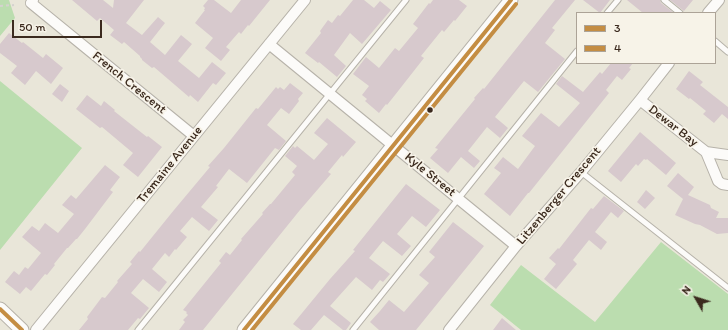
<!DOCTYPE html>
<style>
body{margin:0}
#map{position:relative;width:728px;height:330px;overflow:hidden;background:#e9e6d9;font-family:Itim,sans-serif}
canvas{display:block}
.legend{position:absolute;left:576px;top:12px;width:140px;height:52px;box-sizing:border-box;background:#f7f3e8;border:1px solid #aca397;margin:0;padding:5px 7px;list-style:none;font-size:12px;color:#3b2a1e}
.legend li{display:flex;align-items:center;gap:8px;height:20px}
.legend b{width:20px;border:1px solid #aca397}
.north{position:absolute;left:676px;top:278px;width:40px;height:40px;-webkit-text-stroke:3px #f7f3e8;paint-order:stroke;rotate:309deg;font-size:11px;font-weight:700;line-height:16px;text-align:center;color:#3b2a1e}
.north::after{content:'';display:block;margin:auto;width:14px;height:18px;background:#3b2a1e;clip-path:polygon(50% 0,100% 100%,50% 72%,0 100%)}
.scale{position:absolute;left:12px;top:20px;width:90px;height:18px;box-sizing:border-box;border:2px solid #3b2a1e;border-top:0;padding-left:5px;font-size:12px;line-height:14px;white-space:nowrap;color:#3b2a1e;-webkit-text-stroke:3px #f7f3e8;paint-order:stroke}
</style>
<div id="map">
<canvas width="728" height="330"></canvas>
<ul class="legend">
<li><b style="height:5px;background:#c48d43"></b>3</li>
<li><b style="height:5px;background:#c48d43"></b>4</li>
</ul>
<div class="north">N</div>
<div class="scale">50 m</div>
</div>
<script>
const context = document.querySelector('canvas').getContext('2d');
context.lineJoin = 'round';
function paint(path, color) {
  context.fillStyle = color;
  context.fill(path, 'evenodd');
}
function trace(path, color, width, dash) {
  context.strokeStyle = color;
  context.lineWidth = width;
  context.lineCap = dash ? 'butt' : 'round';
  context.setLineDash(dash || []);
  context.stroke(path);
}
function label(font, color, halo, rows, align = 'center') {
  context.font = font + ' Itim,sans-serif';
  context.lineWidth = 3.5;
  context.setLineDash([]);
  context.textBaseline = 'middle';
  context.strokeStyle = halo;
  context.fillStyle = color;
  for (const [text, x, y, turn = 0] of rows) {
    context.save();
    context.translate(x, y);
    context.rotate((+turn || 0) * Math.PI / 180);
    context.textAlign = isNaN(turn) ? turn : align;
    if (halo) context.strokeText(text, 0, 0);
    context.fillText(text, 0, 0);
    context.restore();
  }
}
const green = new Path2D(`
 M0,0h9l6,18 -15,18z
 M0,81l82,67 -82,102z
 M661,242l67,52v36h-207l-31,-25 31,-40 74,57z`);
const building = new Path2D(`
 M72,0h31l10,8 1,-8h30l-18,23 16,12 16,-18 7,6 -15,19 15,13 16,-20 11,9 -14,17 21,17 13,-16 14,11 -10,12 -3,-2 -15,19 -8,-7 -1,2 -35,-30 -2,1 -10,-8v-1l-2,-2v-1l-16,-14 -2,2 -12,-9 4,-5 -14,-12 -3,3z
 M208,0h6l17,13 10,-13h29l-21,26 -1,-1 -7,9 -2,-2 -13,15 4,3 -9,11 -16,-13 8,-10 -18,-15 10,-13h-1l1,-2 -2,-2z
 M353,0h11l10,8 6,-7 11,9 -29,34 -12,-11 -16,22 12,11 -9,11 -18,-15 -1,1 -13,-10 16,-20 -1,-2 8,-11 4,3 6,-8 2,1z
 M433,0h26l8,6 -12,15 -1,-1 -10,12 -2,-2 -21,26 3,2 -29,37 -8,10 -1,-1 -7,9 -14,-12 2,-2 -5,-4 7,-9 -16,-12 13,-17 13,11 16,-20 4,3 19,-23 -5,-4 16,-21 1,1z
 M555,0h20l-23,28 3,2 -10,13 20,16 -27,33 -14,-11 -29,36 13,11 -8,10 -13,-11 -19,24 12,10 -6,7 -13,-11 -13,16 -18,-15 8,-9 -3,-1 40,-49 -1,-1 9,-10 1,1z
 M583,0h27l-10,13z
 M627,0h33l1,3 13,10h-31z
 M670,0h23l-9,11z
 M9,33l13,10 1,-1 20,16 3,-4 17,14 -12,16 -15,-13 -11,14 -14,-12 6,-7 -17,-13v-9z
 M611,63h22l-4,5 2,1 -9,11 -5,-4 -11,14 3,3 -80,100h-1l-18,23 -26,-22 17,-21 -7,-5 9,-11 15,12 17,-23 -13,-10 19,-23 18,14 21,-24 -24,-19 6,-8 21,16 17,-20 2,2z
 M689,71l14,11 -3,3 28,22v12l-6,-5 -8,9 -11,-9 3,-3 -16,-13 -1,1 -13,-10z
 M290,83l13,10 -5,6 1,2 -10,13 -8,-6 -14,17 19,16 -7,9 -4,-2 -28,35 -18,-14 -13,17 2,1 -17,20 17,13 -9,11 -17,-14 -12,14 7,6 -11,13 -1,-1 -6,8 -4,-4 -13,16 15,13 -8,10 -16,-13 -12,14 18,15 -9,11 -2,-1 -10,12h-49l9,-11 -1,-2 15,-20 3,1 13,-16 -1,-1 15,-17 -2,-2 9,-11 1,1 34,-42 36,-43 -2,-1 16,-18 32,-40 2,1 18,-22 2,2 2,-2 4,3z
 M60,84l9,7 -7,11 -10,-8z
 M87,95l14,11 3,-5 11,9 -1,1 33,26 1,-1 14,11 -24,30 -15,-12 10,-12 -31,-26 -2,1 -24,-19z
 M327,118l29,24 -13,15 -1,-2 -14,17 3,2 -31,36 -97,120h-24l6,-8 -2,-2 5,-5 -2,-2 1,-1 -4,-2 38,-47 -2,-2 7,-9 4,3 12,-15 -1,-1 22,-25 -1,-1 8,-9h1l24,-29 -3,-3 5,-6 -12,-10 8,-10 2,2 2,-2 17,14 14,-16 -14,-11z
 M640,132l36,31 -10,12 -19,-16 -1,1 -2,-1 -6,7 -2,-2 -15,18 -13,-11z
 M105,165l15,12 -10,13 3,2 -28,37 -8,10h-1l-8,9h-1l-13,16 1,1 -8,10 -2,-1 -14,17 -5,-4 -6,7 -15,-12 9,-11 5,4 6,-8 3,2 13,-16 -19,-16 10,-11 7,5 6,-8 13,10 16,-19 -12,-9 9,-10 5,4z
 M678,173l16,14 -6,8 22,10 1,3 8,4 -3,6h12v15l-11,1 -17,-9 -5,-1 -20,-9 8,-16 -16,-13z
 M406,184l34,26 -14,17 -14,-11 -15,18 14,12 -9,10 -19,-15 -14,17 21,16 -7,8 -3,-2 -8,10 -16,-13 -26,29 21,17 -5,7h-3l-19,-15 -13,15h-10l-8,-6 37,-45 25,-28 -2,-1z
 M646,190l9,8 -10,11 -8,-7z
 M604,196l20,15 -6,7 -7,-6 -16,20 12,10 -6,8 -12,-10 -16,20 4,4 -21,25 -12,-10 12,-15 -7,-6 9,-10 1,1 32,-41 2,1z
 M453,222l31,24 -68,84h-37l-9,-8 10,-11 9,-11 15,12 25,-29 -10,-8 16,-18 -6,-5z
 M502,318l14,12h-23z`);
const path = new Path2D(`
 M0,6l14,-1`);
const service = new Path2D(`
 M664,0l16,13
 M607,13l11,-13
 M715,41l13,11
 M581,172l147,116
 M138,330l268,-330
 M353,330l224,-279`);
const minor = new Path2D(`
 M33,0l-2,3 163,133
 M708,13l11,-13
 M269,44l247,202
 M640,100l66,52 10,24 2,5 4,3 6,1
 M706,152l22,3
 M36,330l269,-330
 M449,330l67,-84 65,-74 59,-72 29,-37`);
const tertiary = new Path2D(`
 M0,309l22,21
 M244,330l267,-330`);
const bus1 = new Path2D(`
 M0,309l22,21
 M244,330l267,-330`);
const bus2 = new Path2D(`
 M252,330l264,-326`);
const markers = [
 [430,110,3.5,"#3b2a1e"]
];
const streetNames = [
 ["French Crescent",129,83,39],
 ["Dewar Bay",673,126,38],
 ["Tremaine Avenue",170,165,-51],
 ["Kyle Street",430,175,39],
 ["Litzenberger Crescent",559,196,-50]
];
paint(green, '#bbddaf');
paint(building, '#d7c9cd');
trace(service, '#b6b2a9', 7);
trace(minor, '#b6b2a9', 12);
trace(tertiary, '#b6b2a9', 15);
trace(path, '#d5d2cf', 2, [3, 3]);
trace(service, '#fcfbf9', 5);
trace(minor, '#fcfbf9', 10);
trace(tertiary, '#fcfbf9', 13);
trace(bus1, '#c48d43', 4);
trace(bus2, '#c48d43', 4);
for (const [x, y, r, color] of markers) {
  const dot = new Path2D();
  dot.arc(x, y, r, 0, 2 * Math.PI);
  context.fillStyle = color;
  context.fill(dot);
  trace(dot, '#f7f3e8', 1.5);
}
label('13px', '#3b2a1e', '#f7f3e8', streetNames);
</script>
